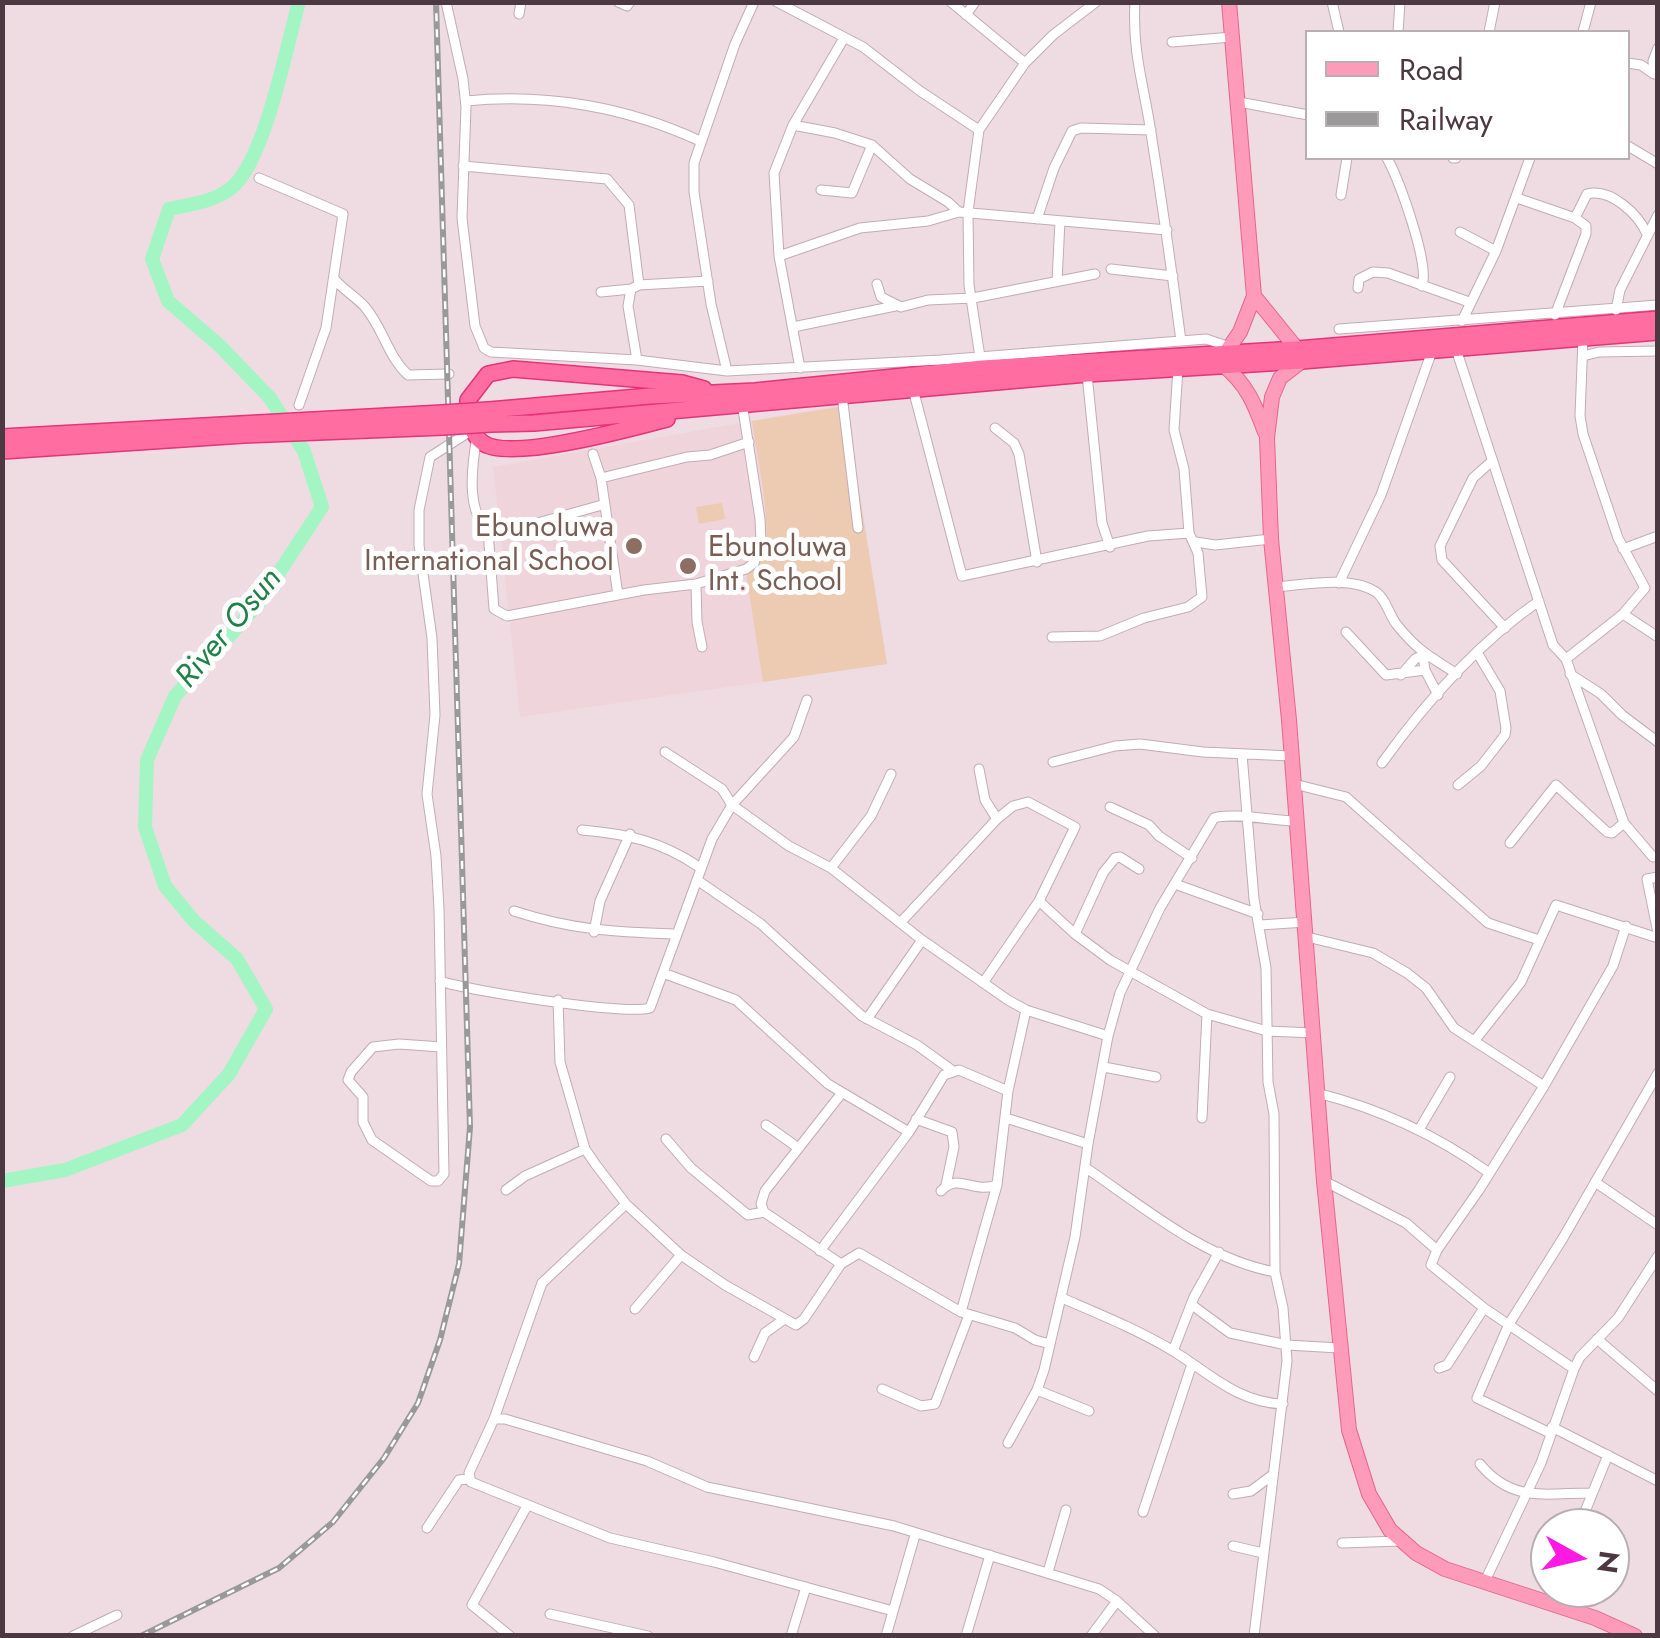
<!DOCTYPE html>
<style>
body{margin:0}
#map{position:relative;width:1660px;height:1638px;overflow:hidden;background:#f6ebee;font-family:Jost,sans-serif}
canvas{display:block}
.frame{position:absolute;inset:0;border:5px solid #4b3840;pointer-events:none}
.legend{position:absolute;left:1305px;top:30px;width:325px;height:130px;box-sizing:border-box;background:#fff;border:2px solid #b7afb3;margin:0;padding:12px 18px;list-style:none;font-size:30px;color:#4b3840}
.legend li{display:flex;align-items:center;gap:20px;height:50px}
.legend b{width:50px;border:2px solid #b7afb3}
.north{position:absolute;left:1530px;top:1508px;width:100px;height:100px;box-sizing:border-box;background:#fff;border:2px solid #b7afb3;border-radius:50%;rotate:98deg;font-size:28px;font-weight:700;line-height:40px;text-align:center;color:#4b3840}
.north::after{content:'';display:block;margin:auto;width:35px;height:45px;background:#ff19e2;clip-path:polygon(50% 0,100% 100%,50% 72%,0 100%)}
</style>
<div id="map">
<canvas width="1660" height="1638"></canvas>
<div class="frame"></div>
<ul class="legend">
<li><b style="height:12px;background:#ff9bba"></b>Road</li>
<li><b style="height:12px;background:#999"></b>Railway</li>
</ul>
<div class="north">N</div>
</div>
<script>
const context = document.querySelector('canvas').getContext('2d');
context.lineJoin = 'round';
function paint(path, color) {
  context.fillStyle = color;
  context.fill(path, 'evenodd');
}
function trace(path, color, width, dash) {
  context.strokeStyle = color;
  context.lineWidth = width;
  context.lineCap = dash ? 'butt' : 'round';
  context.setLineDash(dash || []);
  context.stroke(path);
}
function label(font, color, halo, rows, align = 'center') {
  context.font = font + ' Jost,sans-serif';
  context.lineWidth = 10;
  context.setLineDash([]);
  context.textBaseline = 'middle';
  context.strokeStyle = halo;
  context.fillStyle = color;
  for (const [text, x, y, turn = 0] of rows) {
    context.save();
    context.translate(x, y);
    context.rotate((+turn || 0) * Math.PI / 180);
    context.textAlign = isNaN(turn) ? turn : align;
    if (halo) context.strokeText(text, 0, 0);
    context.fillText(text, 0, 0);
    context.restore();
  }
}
const residential = new Path2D(`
 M3,3h1654v1632l-1654,1zM1308,32h320v126h-320zM1550,1528h60v60h-60z`);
const education = new Path2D(`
 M846,404l41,260 -367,53 -27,-250z`);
const green = new Path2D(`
 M845,406l42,258 -124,18 -17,-109c7,-5 13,-8 17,-16 11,-27 -7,-105 -11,-136z
 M722,503l3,16 -26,5 -3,-17z`);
const river = new Path2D(`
 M2,1181l63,-11 117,-45 47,-51 37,-65 -29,-50 -43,-38 -29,-35 -20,-59 2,-67 28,-64 84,-93 63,-96 -18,-56 -34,-53 -50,-52 -52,-45 -16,-42 17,-50c24,-5 54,-8 70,-29 29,-37 47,-131 60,-178`);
const street = new Path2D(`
 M446,2l17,77 3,28 -4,111 13,108 9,22 7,4 146,8 90,11 214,-11 265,-21 24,8
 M618,2l9,4 3,-4
 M777,2l86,45 57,44 59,39
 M951,2l74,61
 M1135,2c-3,51 9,83 16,131 11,69 21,139 30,208
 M1332,2l7,30
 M519,14l2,-12
 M966,15l9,-13
 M1398,32l2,-30
 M1489,32l6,-30
 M1583,32l8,-30
 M1172,42l60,-5
 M1628,63l13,2 13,9 -1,-13 5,-13
 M466,101c80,-8 161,6 234,40
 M1239,102l69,13
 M793,125l42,8 37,12 38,34 38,23 11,10
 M1628,146l30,18
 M1387,158c12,22 43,106 35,128
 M1453,158h3
 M463,166l144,13 22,26 10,80
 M259,178l84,36 -17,114 -27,77
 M821,190l31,3 20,-48
 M1341,195l6,-37
 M1517,198l58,20 11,8v8l-31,81
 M1575,218l12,-24c24,-6 51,20 60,40
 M1037,219l17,-51 18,-37 9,-3 70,2
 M1460,232l36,19
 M779,256l81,-28 68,-7 31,-9 208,18
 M1111,269l62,7
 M335,280c9,10 22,18 30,27 18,21 22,48 43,68l41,-1
 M1057,281l3,-60
 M877,284l4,13 20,10 27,-7 45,-2 122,-24
 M1358,288l1,-9 14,-7 15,1 81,29
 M601,292l30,-3
 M1616,310l4,-20 38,-75
 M1462,321l34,-70 34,-93
 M793,327l102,-21
 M1339,329l319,-24
 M1583,338l-3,78 3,18 35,104 27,50
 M1456,349l97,296 13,14 58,164 29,34
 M1583,356l16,-4 59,-1
 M980,357l-11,-72 -1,-73 11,-82 46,-67 28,-28 43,-33
 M637,360l-9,-54 3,-17 8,-4 69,-4
 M800,368l-21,-112 -5,-83 19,-48 51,-87
 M727,371l-16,-67 -17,-112v-29l41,-119 19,-42
 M1087,374l15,149 8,24
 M913,389l49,187 186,-40 41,-3
 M842,395l16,133
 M995,428l19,15 5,11 18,108
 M477,436c-5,29 -14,88 21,98l104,-29
 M593,454l8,24 17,117
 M1492,461l-19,17 -33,68 2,14 63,68
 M601,478l86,-21 23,-2 39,-13
 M488,531l6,78 13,7 137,-26 52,-6 50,-15 8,-6 7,-21 -1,-23 -18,-116
 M1196,542l19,3 56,-6
 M1623,549l35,-13
 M1339,583l42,-88 51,-144
 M696,584l1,38 5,25
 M1275,587c30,-2 74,-12 101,5 10,7 13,23 21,33 22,27 32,31 60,49
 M1623,614l35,23
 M1346,632l40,43 39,-5
 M1052,637l48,-1 44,-18 44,-11 14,-10 -4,-44 -9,-20 -5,-64 -10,-39 4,-62
 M1566,659l57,-45 22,-26
 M1570,674l31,20 21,21 36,27
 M1401,675l14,-16 8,-4 2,15 13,25
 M665,752l57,37 10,16 57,41 42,22 91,72 86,60 18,10 82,26
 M1242,754l12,145 12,69 2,114 6,32 1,158 8,36 4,53 -33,275
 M1053,762l62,-16 25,-2 63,8 88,4
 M1382,763c43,-60 96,-120 157,-162
 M979,769l6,31 12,19
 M1294,784l52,13 142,126 51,17
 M1458,785l23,-19 24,-31 1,-7 -6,-37 -22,-37
 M1110,807l39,18 10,11 33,22
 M582,830c45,4 79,11 117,37
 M1510,843l46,-58 51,47 5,1 12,-10
 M831,868l40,-52 20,-42
 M1658,877l-11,2 11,54
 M697,880l64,44 101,92 55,29 36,26
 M1175,884l83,30
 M1039,901l36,33 35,26 97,54 60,17 47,2
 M514,911c58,19 100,21 160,23
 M901,922l96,-103 16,-13 15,-4 47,25 -36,74 -56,82
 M1260,925l46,-3
 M594,932l6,-31 30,-67
 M1075,934l28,-61 12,-15 5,-1 19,12
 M1307,937l66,16 34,20 19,15 28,40 90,58
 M663,973l73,27 92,84 81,48
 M440,981c29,10 184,34 210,27l62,-169 20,-34 62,-68 13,-37
 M558,1000l2,62 25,87 11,16 30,39 55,51 44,30 71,40 8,-6 37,-55 18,-11 102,59 54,16 20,12 15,4
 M867,1019l55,-79
 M1475,1040l46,-58 35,-77 102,33
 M441,1047l-42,-3 -26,3 -22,25 -3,8 15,17v25l9,18 59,41h7l6,-7 -5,-265 -3,-53 -9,-62 8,-79 -3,-77 -13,-93v-35l11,-53 42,-27
 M1104,1067l52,10
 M1317,1093c64,16 118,41 171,79
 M1006,1118l82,26
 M1202,1118l5,-104
 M916,1119l36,13 2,15 -8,38
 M766,1125l31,22
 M1420,1128l30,-51
 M666,1139l25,29 57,47 16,-3 77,52
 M1086,1168c58,39 118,91 189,104
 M1324,1181l82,42 31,27
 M1595,1182l63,43
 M506,1190l19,-14 60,-27
 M941,1191c17,-19 31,3 56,-6
 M764,1212l-3,-8 4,-13 76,-97
 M820,1251l89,-119 35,-57 15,-5 49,21
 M1062,1298c37,16 74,31 108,51 37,22 67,54 113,55
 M1192,1305l38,28 57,12 52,3
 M635,1309l46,-54
 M961,1312l36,-127 11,-94 18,-81
 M1597,1339l61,52
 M1173,1351l21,-54 25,-45
 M754,1357l11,-24 18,-13
 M1439,1368l8,-3 37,-57
 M1574,1369l-90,-61 -53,-43 6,-15 42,-60 65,-104 69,-120 13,-40
 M882,1389l39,17 14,-2 34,-89
 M1037,1390l52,21
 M494,1419l48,-136 84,-79
 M1552,1427l106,54
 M1550,1433l-73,-35 32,-74 54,-86 95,-165
 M1008,1443l29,-53 7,-20 31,-133 13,-93 20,-108 12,-43 40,-85 54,-90c16,-6 62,3 83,3
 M1480,1464c32,39 66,29 111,29
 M1233,1494l18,-3 20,-15
 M1143,1512l49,-148
 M1584,1514l24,-59
 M427,1528l32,-48 9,-1
 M1342,1543l58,-2
 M1233,1546l30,7
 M1048,1572l18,-62
 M1485,1581l56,-118 33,-94 6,-12 38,-39 40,-62
 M893,1611l-179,-49 -104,-24 -139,-56 -2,-9 25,-54h11l142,42 60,26 187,39 205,63 18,12 38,35
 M550,1614l98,22
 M73,1636l44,-21
 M510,1636l-38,-31 55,-99
 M791,1636l15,-49
 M886,1636l29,-101
 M966,1636l24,-81
 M1091,1636l26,-35`);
const primary = new Path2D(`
 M1254,296l43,53
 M1226,352l14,-20 14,-36 -25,-294
 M1302,361l-22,17 -8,19 -5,41 4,101 18,181 35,461 25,249 20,64 21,36 26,23 29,16 150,49 40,18
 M1223,365c24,19 32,40 42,67`);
const highway = new Path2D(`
 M489,410l161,-14 105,-5 228,-23 314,-19 361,-30
 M667,419c-34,9 -157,43 -184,24 -14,-10 -13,-27 -15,-43l20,-26 25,-5 169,14 22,6
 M491,424l43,-1 553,-49 215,-13 356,-29
 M2,437l440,-24
 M2,451l242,-16 199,-8`);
const rail = new Path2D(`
 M141,1636l138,-68 54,-46 51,-64 34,-55 22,-63 19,-76 11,-137 -34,-1125`);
const highwayBridge = new Path2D(`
 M442,413l47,-3
 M443,427l48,-3`);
const markers = [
 [634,546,10,"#8d6e63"],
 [688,566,10,"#8d6e63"]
];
const educationNames = [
 ["Ebunoluwa",614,529],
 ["International School",614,563],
 ["Ebunoluwa",708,549,"left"],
 ["Int. School",708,583,"left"]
];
const waterNames = [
 ["River Osun",230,629,-50]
];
paint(residential, '#eedce2');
paint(education, '#f0d4dc');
paint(green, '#eccbb2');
trace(river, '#a4f5c4', 14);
trace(street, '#c2acb5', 11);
trace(primary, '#eb638f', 16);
trace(highway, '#e7337a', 18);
trace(street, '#fff', 9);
trace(primary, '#ff9bba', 14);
trace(highway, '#ff6da1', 15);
trace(rail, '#999', 6);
trace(rail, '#fff', 2.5, [8]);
trace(highwayBridge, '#e7337a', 18, []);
trace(highwayBridge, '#ff6da1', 15);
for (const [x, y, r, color] of markers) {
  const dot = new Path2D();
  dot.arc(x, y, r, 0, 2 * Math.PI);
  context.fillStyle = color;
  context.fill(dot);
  trace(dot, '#fff', 4);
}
label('30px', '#785e54', '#fff', educationNames, 'right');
label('italic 32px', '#208248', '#fff', waterNames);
</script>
